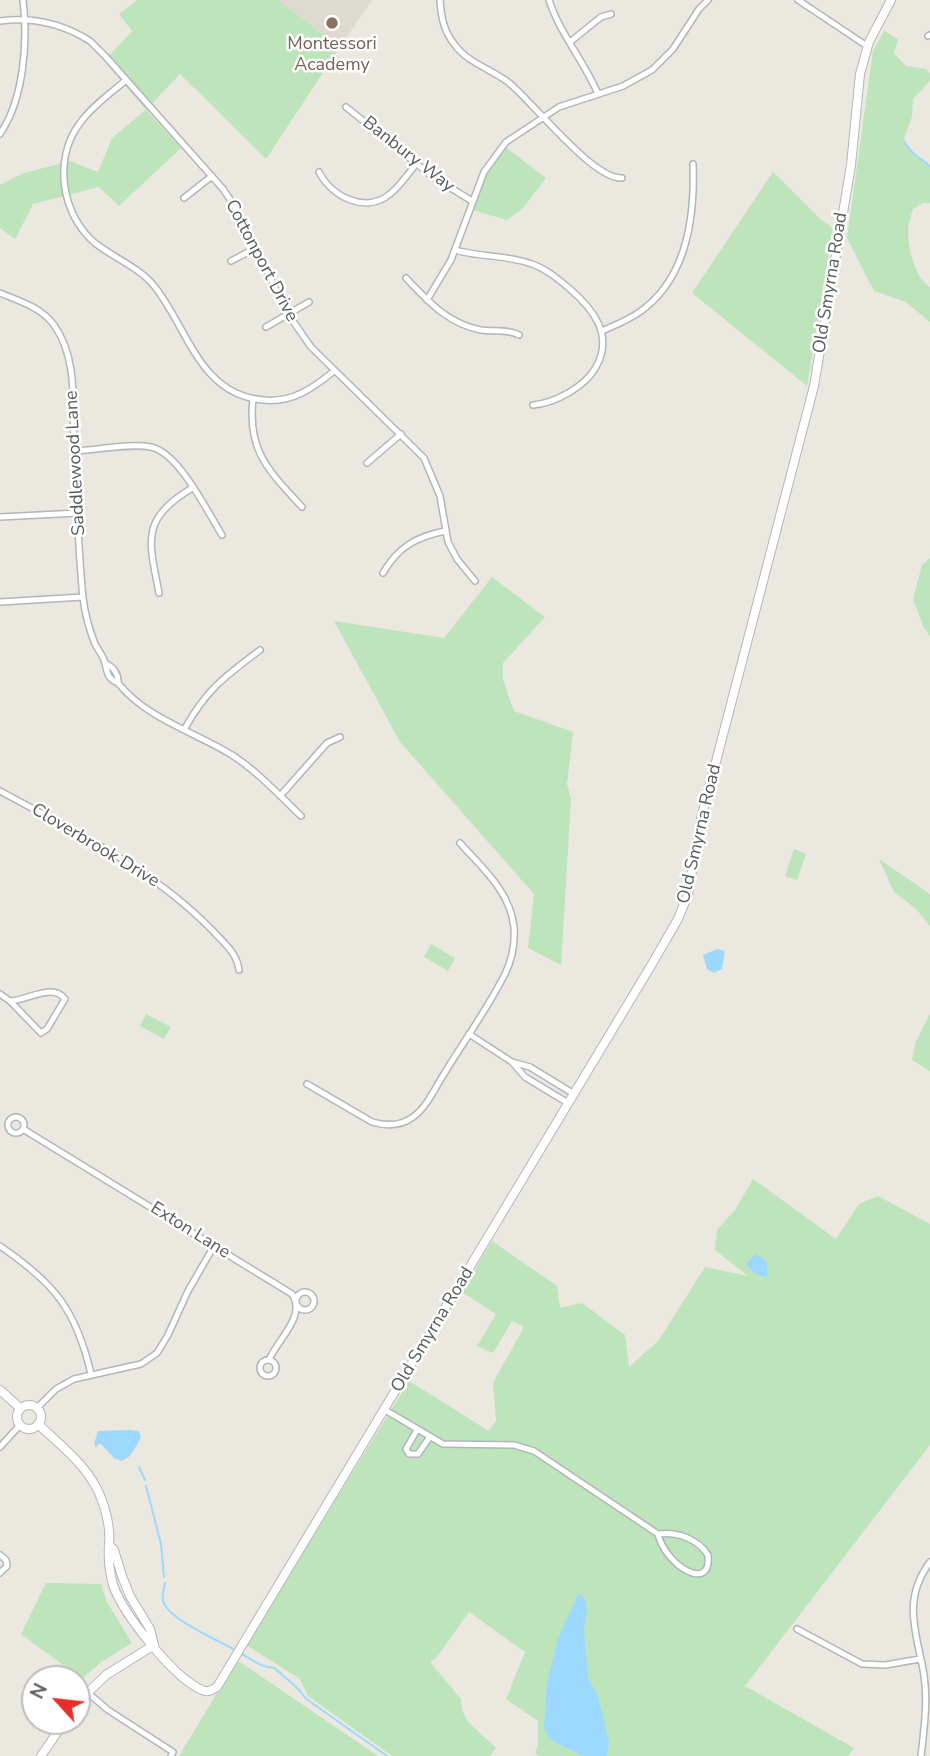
<!DOCTYPE html>
<style>
body{margin:0}
#map{position:relative;width:930px;height:1756px;overflow:hidden;background:#ebe8df;font-family:"Nunito Sans",sans-serif}
canvas{display:block}
.north{position:absolute;left:21px;top:1665px;width:70px;height:70px;box-sizing:border-box;background:#fff;border:2px solid #bcbebf;border-radius:50%;rotate:297deg;font-size:19px;font-weight:700;line-height:28px;text-align:center;color:#585c60}
.north::after{content:'';display:block;margin:auto;width:24px;height:32px;background:#e72e2a;clip-path:polygon(50% 0,100% 100%,50% 72%,0 100%)}
</style>
<div id="map">
<canvas width="930" height="1756"></canvas>
<div class="north">N</div>
</div>
<script>
const context = document.querySelector('canvas').getContext('2d');
context.lineJoin = 'round';
function paint(path, color) {
  context.fillStyle = color;
  context.fill(path, 'evenodd');
}
function trace(path, color, width, dash) {
  context.strokeStyle = color;
  context.lineWidth = width;
  context.lineCap = dash ? 'butt' : 'round';
  context.setLineDash(dash || []);
  context.stroke(path);
}
function label(font, color, halo, rows, align = 'center') {
  context.font = font + ' "Nunito Sans",sans-serif';
  context.lineWidth = 5;
  context.setLineDash([]);
  context.textBaseline = 'middle';
  context.strokeStyle = halo;
  context.fillStyle = color;
  for (const [text, x, y, turn = 0] of rows) {
    context.save();
    context.translate(x, y);
    context.rotate((+turn || 0) * Math.PI / 180);
    context.textAlign = isNaN(turn) ? turn : align;
    if (halo) context.strokeText(text, 0, 0);
    context.fillText(text, 0, 0);
    context.restore();
  }
}
const education = new Path2D(`
 M278,0h94l-32,47z`);
const green = new Path2D(`
 M137,0h141l62,47 -74,112 -86,-85 -34,36 35,38 -62,58 -20,-19 -66,17 -18,35 -15,-11v-43l24,-12 46,-12 28,11 14,-34 34,-28 -42,-49 28,-30 -13,-17z
 M884,31l14,8 -4,14 12,13 20,3 4,4v8l-17,18 -1,18 -8,21 4,10 22,18v37h-7l-10,6c-2,7 -5,15 -5,22 0,18 7,47 22,56v35l-24,-20 -32,-11 -27,-53 26,-187z
 M503,145l43,33 -23,30 -16,12 -38,-11 7,-20z
 M773,172l47,47 13,9 -26,158 -115,-93z
 M930,558v78l-6,-8 -11,-29 9,-34z
 M492,577l53,40 -42,46v17l11,31 59,21 -6,52 4,15 -10,166 -33,-17 6,-54 -134,-152 -66,-121 110,17z
 M794,849l12,5 -9,26 -12,-4z
 M879,859l51,35v32l-14,-17 -22,-17z
 M431,944l24,14 -7,13 -24,-14z
 M146,1014l25,13 -7,12 -24,-13z
 M930,1014v57l-18,-11 3,-16z
 M753,1179l83,60 23,-35 19,-8 52,28v221l-185,241 109,62 -6,8h-309l-4,-3 3,-9v-23l-32,-22 19,-47 -56,-40 -33,46 -6,4 31,37 1,11 5,11 29,27 -6,8h-98l-84,-60 -8,-17 -54,-34 163,-264 80,50 7,-10 -3,-38 31,-56 -12,-6 -19,32 -16,-7 19,-32 -34,-22 30,-51 65,45 3,22 22,-5 43,32 4,32 30,-27 46,-73 43,9 -33,-26 2,-20 18,-20z
 M46,1583l55,1 6,18 25,41 -31,19 -19,17 -61,-45z
 M237,1660l141,96h-199z`);
const water = new Path2D(`
 M717,949l8,2 -3,18 -8,4 -7,-4 -4,-14z
 M755,1254l12,7v16l-12,-3 -9,-10z
 M131,1430l8,1 2,7 -11,18 -8,5 -7,-2 -14,-15h-3l-2,4 -2,-4 4,-13z
 M579,1593l6,6 2,10 -3,21 4,47 10,19 11,46 -2,14h-23l-30,-14 -6,-5 -4,-10 3,-45 12,-46z`);
const stream = new Path2D(`
 M904,142l9,11 17,13
 M139,1467l6,13
 M146,1486l15,58 3,33
 M165,1583c-1,5 -3,12 -2,17 2,18 57,41 72,50
 M240,1653c12,6 21,15 35,15 11,12 22,16 30,30l82,58`);
const street = new Path2D(`
 M440,0c1,17 4,32 15,45 13,18 36,24 53,37 24,19 85,98 114,96
 M549,0c11,34 35,61 49,94
 M798,0l69,46
 M0,21c32,-4 63,3 90,20l16,16 117,132 14,21 51,104 23,33 113,111 16,38 8,46 9,17 18,22
 M928,36l2,-1
 M570,42l31,-25 10,-3
 M126,80c-15,13 -34,26 -46,43 -27,36 -19,91 15,120 19,15 44,24 60,44 33,42 45,108 108,113 29,3 49,-11 71,-29
 M346,107l87,70 39,24
 M0,134c24,-35 28,-93 23,-134
 M319,172c13,25 47,42 71,22 10,-8 18,-20 26,-30
 M184,198l28,-22
 M455,250c24,7 51,5 74,13 16,5 28,15 41,26 23,20 44,46 26,78 -11,20 -41,36 -63,38
 M231,261l25,-13
 M406,278c22,23 42,46 75,52 13,2 27,-1 38,5
 M0,293c19,8 41,14 54,32 25,35 18,83 20,124 3,50 4,100 9,149 2,16 6,31 12,46 3,6 9,13 10,19 2,8 2,16 13,20 1,-8 -5,-17 -12,-19
 M427,300l24,-40 33,-88 22,-30 53,-35 64,-21 29,-16 21,-21 26,-40 9,-9
 M266,327l43,-25
 M602,331c13,-6 27,-11 39,-20 46,-33 54,-94 52,-147
 M253,399c-6,52 16,72 49,108
 M74,451c23,-1 55,-8 77,-4 28,6 56,64 71,88
 M367,463l34,-29
 M0,517l78,-4
 M383,573c15,-26 33,-36 62,-42
 M159,593c-10,-53 -19,-73 33,-105
 M0,602l83,-5
 M118,683c29,36 75,48 114,72 25,16 47,40 69,61
 M184,730c22,-40 40,-53 76,-80
 M0,791c75,41 152,77 213,140 11,12 24,22 26,39
 M280,796l47,-53 13,-6
 M0,994l10,7 31,32 6,-4 18,-30c-12,-17 -39,2 -55,2
 M469,1034l43,28 18,5 44,27
 M512,1062l13,15 43,26
 M307,1084l65,38c14,4 29,4 41,-5 14,-10 22,-29 31,-43 20,-33 44,-66 61,-100 7,-14 10,-32 9,-47 -4,-36 -32,-59 -54,-84
 M8 1125a8 8 0 1 1 16 0a8 8 0 1 1-16 0Z
 M23,1129l269,165c15,22 -15,46 -23,66
 M0,1246c54,37 76,63 91,128
 M296 1301a9 9 0 1 1 18 0a9 9 0 1 1-18 0Z
 M260 1368a8 8 0 1 1 16 0a8 8 0 1 1-16 0Z
 M37,1408l19,-19 18,-10 67,-15 16,-11 11,-18 20,-44 26,-45
 M385,1410l58,34 71,1 20,6 124,83c19,-2 39,4 50,21 4,39 -43,10 -50,-21
 M417,1430l-11,19 3,5h9l11,-16
 M0,1447l20,-22
 M0,1555l6,5 1,6 -7,7
 M797,1629l65,35 23,1 35,-6
 M87,1692l21,18 65,42 -2,4
 M921,1756c3,-27 7,-54 3,-81 -7,-42 -23,-74 6,-113`);
const secondary = new Path2D(`
 M0,1390l20,18
 M17 1417a12 12 0 1 1 24 0a12 12 0 1 1-24 0Z
 M38,1424c20,19 45,38 58,63 8,15 15,39 13,57 -1,14 0,26 4,41 10,29 61,93 89,105 6,3 10,0 15,-3l435,-723 26,-45 10,-25 13,-75 113,-433 37,-221 9,-91 9,-32 22,-42
 M109,1545l5,5 8,26 8,20 20,33 4,16
 M77,1703l29,-28 48,-30
 M41,1756l24,-35`);
const markers = [
 [332,23,7,"#8d6e63"]
];
const educationNames = [
 ["Montessori",332,45],
 ["Academy",332,66]
];
const streetNames = [
 ["Banbury Way",408,155,38],
 ["Cottonport Drive",261,261,62],
 ["Old Smyrna Road",831,283,-81],
 ["Saddlewood Lane",76,463,-93],
 ["Old Smyrna Road",700,834,-77],
 ["Cloverbrook Drive",95,846,31],
 ["Exton Lane",190,1231,32],
 ["Old Smyrna Road",433,1330,-59]
];
paint(education, '#dddad0');
paint(green, '#bde4bb');
paint(water, '#9dd9fe');
trace(stream, '#9dd9fe', 2);
trace(street, '#b2b6ba', 8);
trace(secondary, '#b3b7bc', 10);
trace(street, '#fff', 5);
trace(secondary, '#fff', 8);
for (const [x, y, r, color] of markers) {
  const dot = new Path2D();
  dot.arc(x, y, r, 0, 2 * Math.PI);
  context.fillStyle = color;
  context.fill(dot);
  trace(dot, '#fff', 2.5);
}
label('18px', '#785e54', '#fff', educationNames);
label('18px', '#585c60', '#fff', streetNames);
</script>
